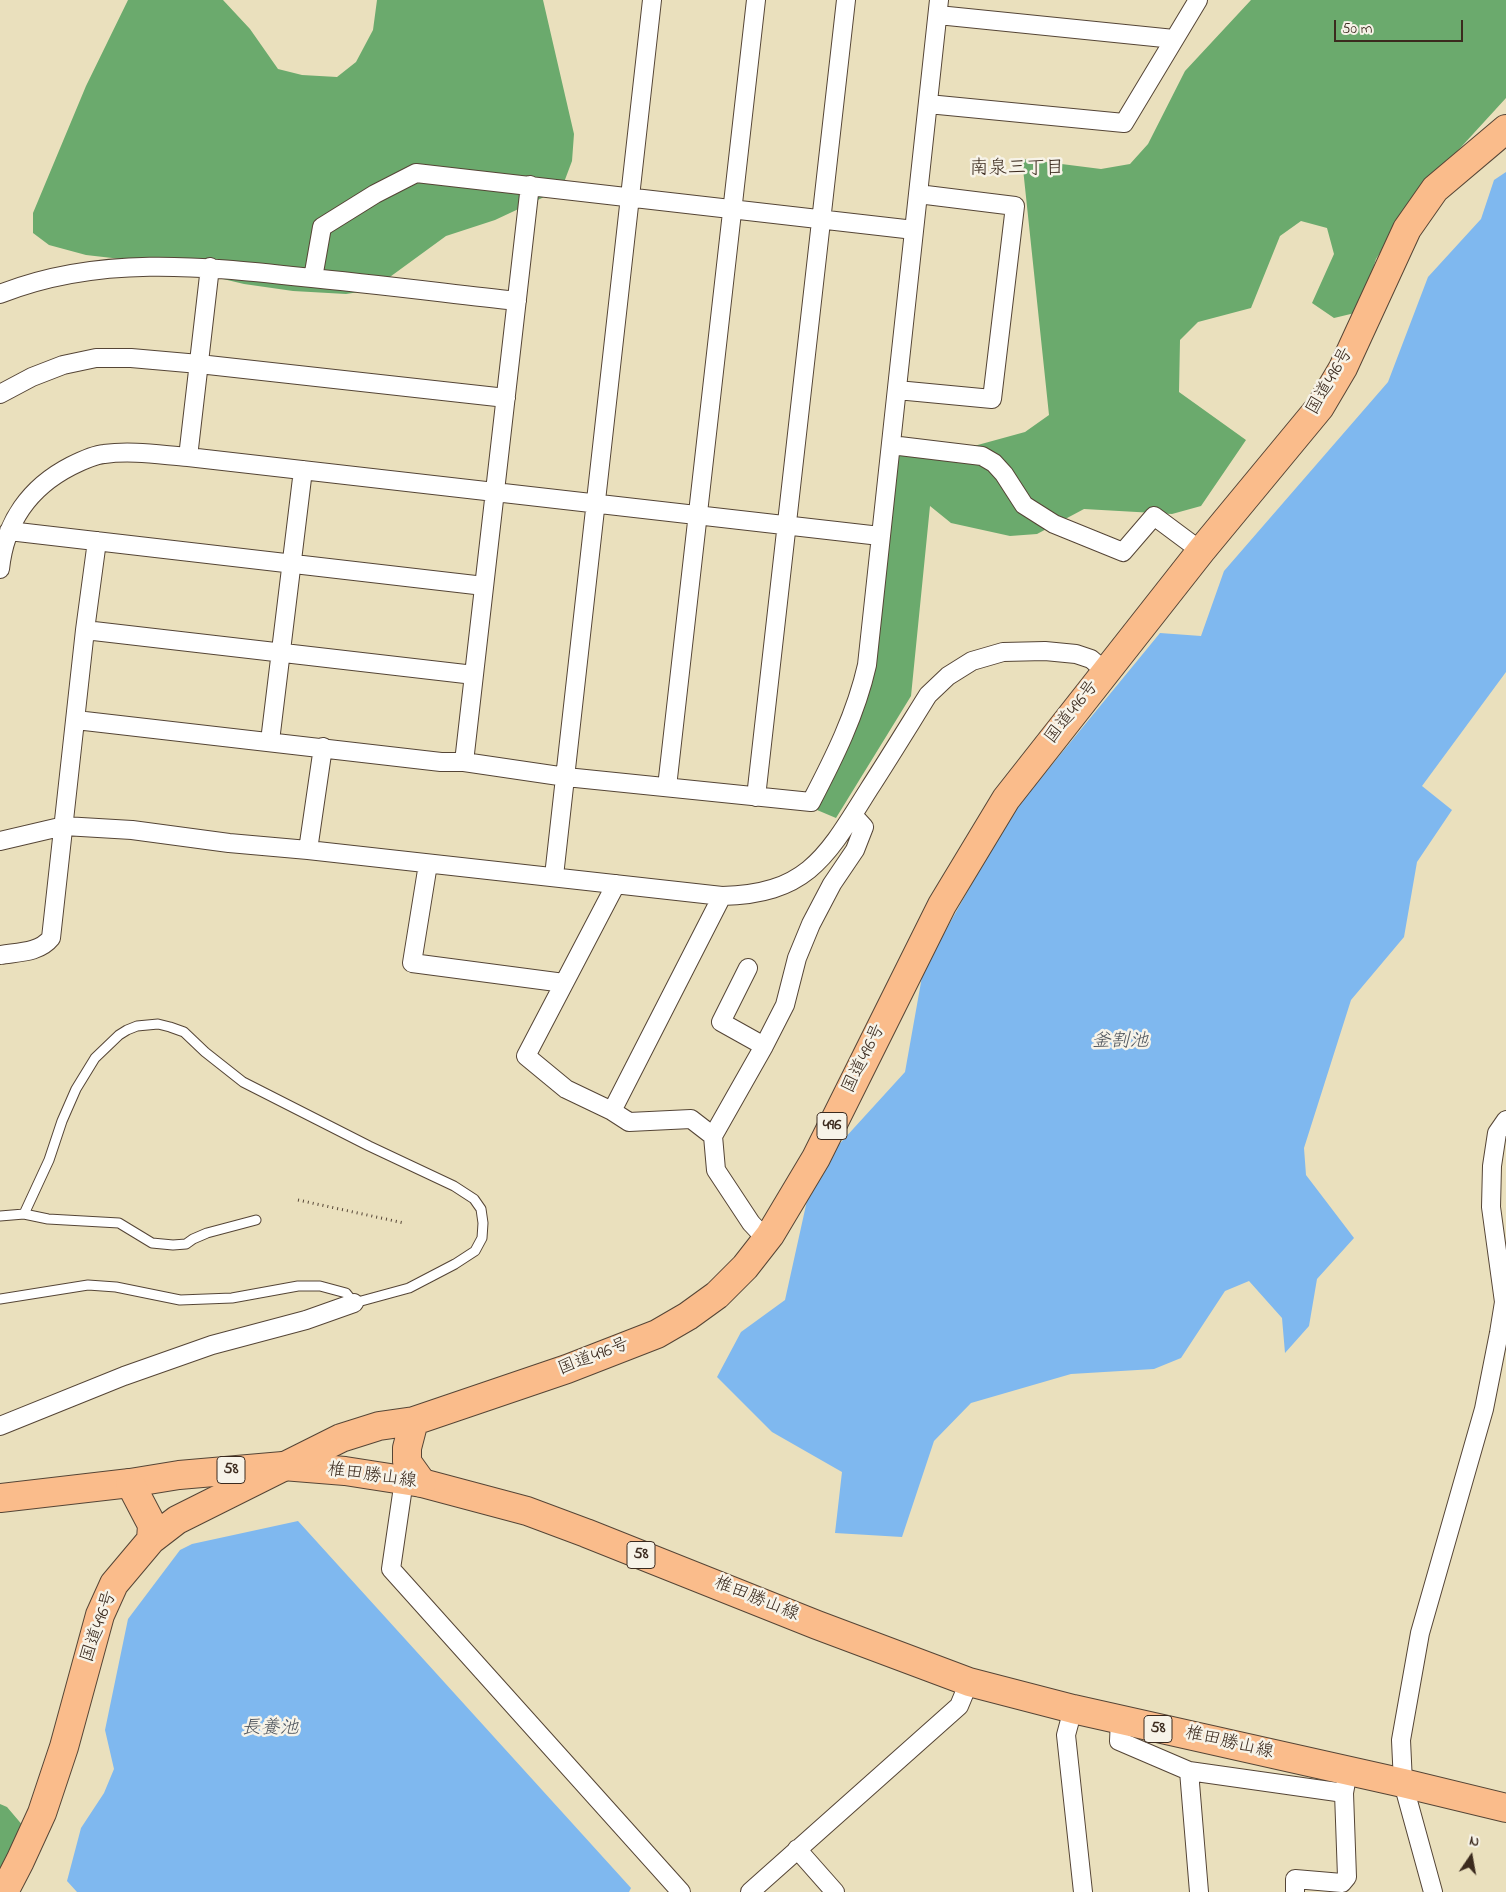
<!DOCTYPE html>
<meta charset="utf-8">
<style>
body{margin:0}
#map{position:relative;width:1506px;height:1892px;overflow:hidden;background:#eae0bd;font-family:"Indie Flower",sans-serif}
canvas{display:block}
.north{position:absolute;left:1446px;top:1832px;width:50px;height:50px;-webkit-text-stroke:4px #f7f3e8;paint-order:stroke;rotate:12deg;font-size:14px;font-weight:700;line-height:20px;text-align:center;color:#3b2a1e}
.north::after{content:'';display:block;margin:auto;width:18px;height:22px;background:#3b2a1e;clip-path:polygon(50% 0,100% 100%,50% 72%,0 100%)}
.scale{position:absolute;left:1334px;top:20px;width:129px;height:22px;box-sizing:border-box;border:2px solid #3b2a1e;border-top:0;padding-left:6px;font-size:15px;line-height:18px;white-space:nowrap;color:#3b2a1e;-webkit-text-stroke:4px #f7f3e8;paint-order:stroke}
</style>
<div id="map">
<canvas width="1506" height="1892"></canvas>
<div class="north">N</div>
<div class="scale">50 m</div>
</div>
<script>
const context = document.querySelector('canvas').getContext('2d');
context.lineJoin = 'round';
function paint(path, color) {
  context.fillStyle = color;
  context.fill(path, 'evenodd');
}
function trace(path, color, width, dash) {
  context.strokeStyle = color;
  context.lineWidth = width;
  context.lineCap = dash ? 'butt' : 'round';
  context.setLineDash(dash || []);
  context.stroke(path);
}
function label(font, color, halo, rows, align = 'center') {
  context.font = font + ' "Indie Flower","Klee One",sans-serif';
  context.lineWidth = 5;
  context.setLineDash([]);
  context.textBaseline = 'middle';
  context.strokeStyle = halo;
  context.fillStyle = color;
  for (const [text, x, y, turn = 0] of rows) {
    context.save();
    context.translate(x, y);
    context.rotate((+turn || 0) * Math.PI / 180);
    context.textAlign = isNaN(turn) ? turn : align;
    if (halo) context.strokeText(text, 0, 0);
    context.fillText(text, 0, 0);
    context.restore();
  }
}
const forest = new Path2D(`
 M128,0h95l27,29 28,40 24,6 35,2 19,-15 17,-32 4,-30h166l31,134 -2,27 -9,24 -21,13 -47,22 -49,16 -74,54 -26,4 -53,-3 -49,-7 -88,-21 -70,-8 -37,-10 -16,-12v-20l53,-127z
 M1251,0h255v98l-87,95 -43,66 -17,53 -25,6 -22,-15 22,-49 -7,-26 -26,-7 -21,15 -29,72 -53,14 -18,18 -1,52 67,48 -45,66 -29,8 -88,-5 -47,25 -27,2 -59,-13 -21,-17 -19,190 -75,122 -19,-8 51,-117 32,-248 74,1 51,-14 24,-17 -27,-256 79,10 29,-5 18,-20 37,-73z
 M0,1804l7,3 17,20 -24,65z`);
const water = new Path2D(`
 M1506,172v500l-84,114 30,24 -35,52 -13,75 -53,63 -47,148 2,27 48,63 -37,41 -8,47 -24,27 -3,-35 -33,-37 -24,10 -44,67 -27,11 -83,5 -100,29 -37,38 -32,96 -67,-4 7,-61 -70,-40 -55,-55 24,-45 44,-32 23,-104 25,-45 72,-79 18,-101 86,-154 151,-184 41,3 23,-65 164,-189 40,-105 53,-58 13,-39z
 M298,1521l333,367 -2,4h-552l-10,-11 14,-53 23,-35 10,-24 -9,-39 23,-111 52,-69 12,-6z`);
const path = new Path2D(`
 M298,1200l106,23`);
const service = new Path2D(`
 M0,1216l24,-2 24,5 71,4 33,20 21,2 13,-1 7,-5 14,-6 49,-13
 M0,1299l88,-14 28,2 64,13 52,-2 66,-12h22l26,7 8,10 55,-15 46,-24 20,-13 7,-13 1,-15 -2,-14 -7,-10 -20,-13 -85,-40 -126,-64 -38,-30 -21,-20 -14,-5 -12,-3 -21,2 -10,4 -8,5 -24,23 -19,31 -14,32 -13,39 -25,54`);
const minor = new Path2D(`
 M938,15l236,24
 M928,104l196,19 74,-123
 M313,278l9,-51 53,-33 41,-21 498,57
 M0,294c98,-39 200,-28 302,-17 72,7 143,16 215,24
 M897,390l95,9 23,-193 -97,-12
 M0,394l32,-17 31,-12 33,-7h35l68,6 307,34
 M891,445l91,11 12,7 10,11 20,31 30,19 69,28 31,-36 47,35
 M188,457l22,-190
 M9,531l475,55
 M0,569c5,-47 30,-82 71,-103 10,-5 22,-11 33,-12 28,-4 57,1 84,3l692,79
 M85,630l389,45
 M76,720l365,42h23l102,15 245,25c23,-44 45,-88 56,-137l72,-665
 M270,741l33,-271
 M464,762l66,-577
 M667,787l89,-787
 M756,797l90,-797
 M0,841l64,-15 68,4 97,13 79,7 414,46c86,-2 105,-40 147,-107 20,-31 39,-62 59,-94l20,-19 24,-15 31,-9 42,-1 31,3 15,5 14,12
 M308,850l15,-103
 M428,864l-16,99 152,20
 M554,876l98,-876
 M616,884l-90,172 40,33 46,22 17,11 62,-3 22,17 51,-90 21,-41 12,-47 14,-34 21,-40 23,-34 9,-23 -11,-12
 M0,955c18,-3 39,-2 51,-17l34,-308 12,-89
 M748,968l-27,54 43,24
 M612,1111l110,-215
 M713,1136l3,34 35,53 15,16
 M0,1426l124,-50 88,-31 94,-25 48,-17
 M404,1480l-13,89 290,323
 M1073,1709l-7,26 17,157
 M1120,1720l-1,21 70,30 155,22 4,-22
 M1189,1771l10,121
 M797,1849l38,43
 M750,1892l209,-186 10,-24
 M1295,1892v-13l47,4 5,-6 -3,-84
 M1433,1892l-30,-109 -2,-43 19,-107 64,-224 15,-76 5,-31 -13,-95 1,-41 5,-33 9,-13`);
const primary = new Path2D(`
 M0,1498l130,-15 49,-8 104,-9 62,5 77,12 105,28 59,22 231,92 152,57 104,27 330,74 103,25`);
const trunk = new Path2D(`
 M414,1421l-7,27v14l15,21
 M130,1483l22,42 -1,15
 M4,1892l16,-31 22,-48 22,-66 36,-132 14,-31 37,-44 26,-20 164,-82 38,-12 35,-5 153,-52 90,-35 31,-18 29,-21 28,-28 25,-32 46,-77 126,-253 64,-106 195,-248 119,-144 23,-39 64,-139 28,-40 71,-60`);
const shields = [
 [832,1126,30],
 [231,1470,28],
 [641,1555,28],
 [1158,1729,28]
];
const shieldNames = [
 ["496",832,1126],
 ["58",231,1470],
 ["58",641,1555],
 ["58",1158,1729]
];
const streetNames = [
 ["国道496号",1331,382,-60],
 ["国道496号",1073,713,-52],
 ["国道496号",865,1059,-64],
 ["国道496号",594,1358,-21],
 ["椎田勝山線",372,1477,8],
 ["椎田勝山線",756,1600,22],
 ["国道496号",100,1627,-71],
 ["椎田勝山線",1229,1744,13]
];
const neighbourhoodNames = [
 ["南泉三丁目",1017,170]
];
const waterNames = [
 ["釜割池",1120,1043],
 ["長養池",270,1730]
];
paint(forest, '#6baa6d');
paint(water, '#7fb8ef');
trace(service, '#554536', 11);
trace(minor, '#554536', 20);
trace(primary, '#554536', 30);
trace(trunk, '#554536', 30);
trace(path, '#554536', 3, [1, 4]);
trace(service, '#fff', 9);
trace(minor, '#fff', 18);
trace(primary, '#fabc8b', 28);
trace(trunk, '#fabc8b', 28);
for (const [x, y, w] of shields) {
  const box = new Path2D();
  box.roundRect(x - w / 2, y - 13.5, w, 27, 4);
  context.fillStyle = '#f7f3e8';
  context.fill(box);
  trace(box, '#3b2a1e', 1);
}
label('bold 16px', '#3b2a1e', null, shieldNames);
label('18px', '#3b2a1e', '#f7f3e8', streetNames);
label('19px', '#3b2a1e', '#f7f3e8', neighbourhoodNames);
label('italic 19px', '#4f555d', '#f7f3e8', waterNames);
</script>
